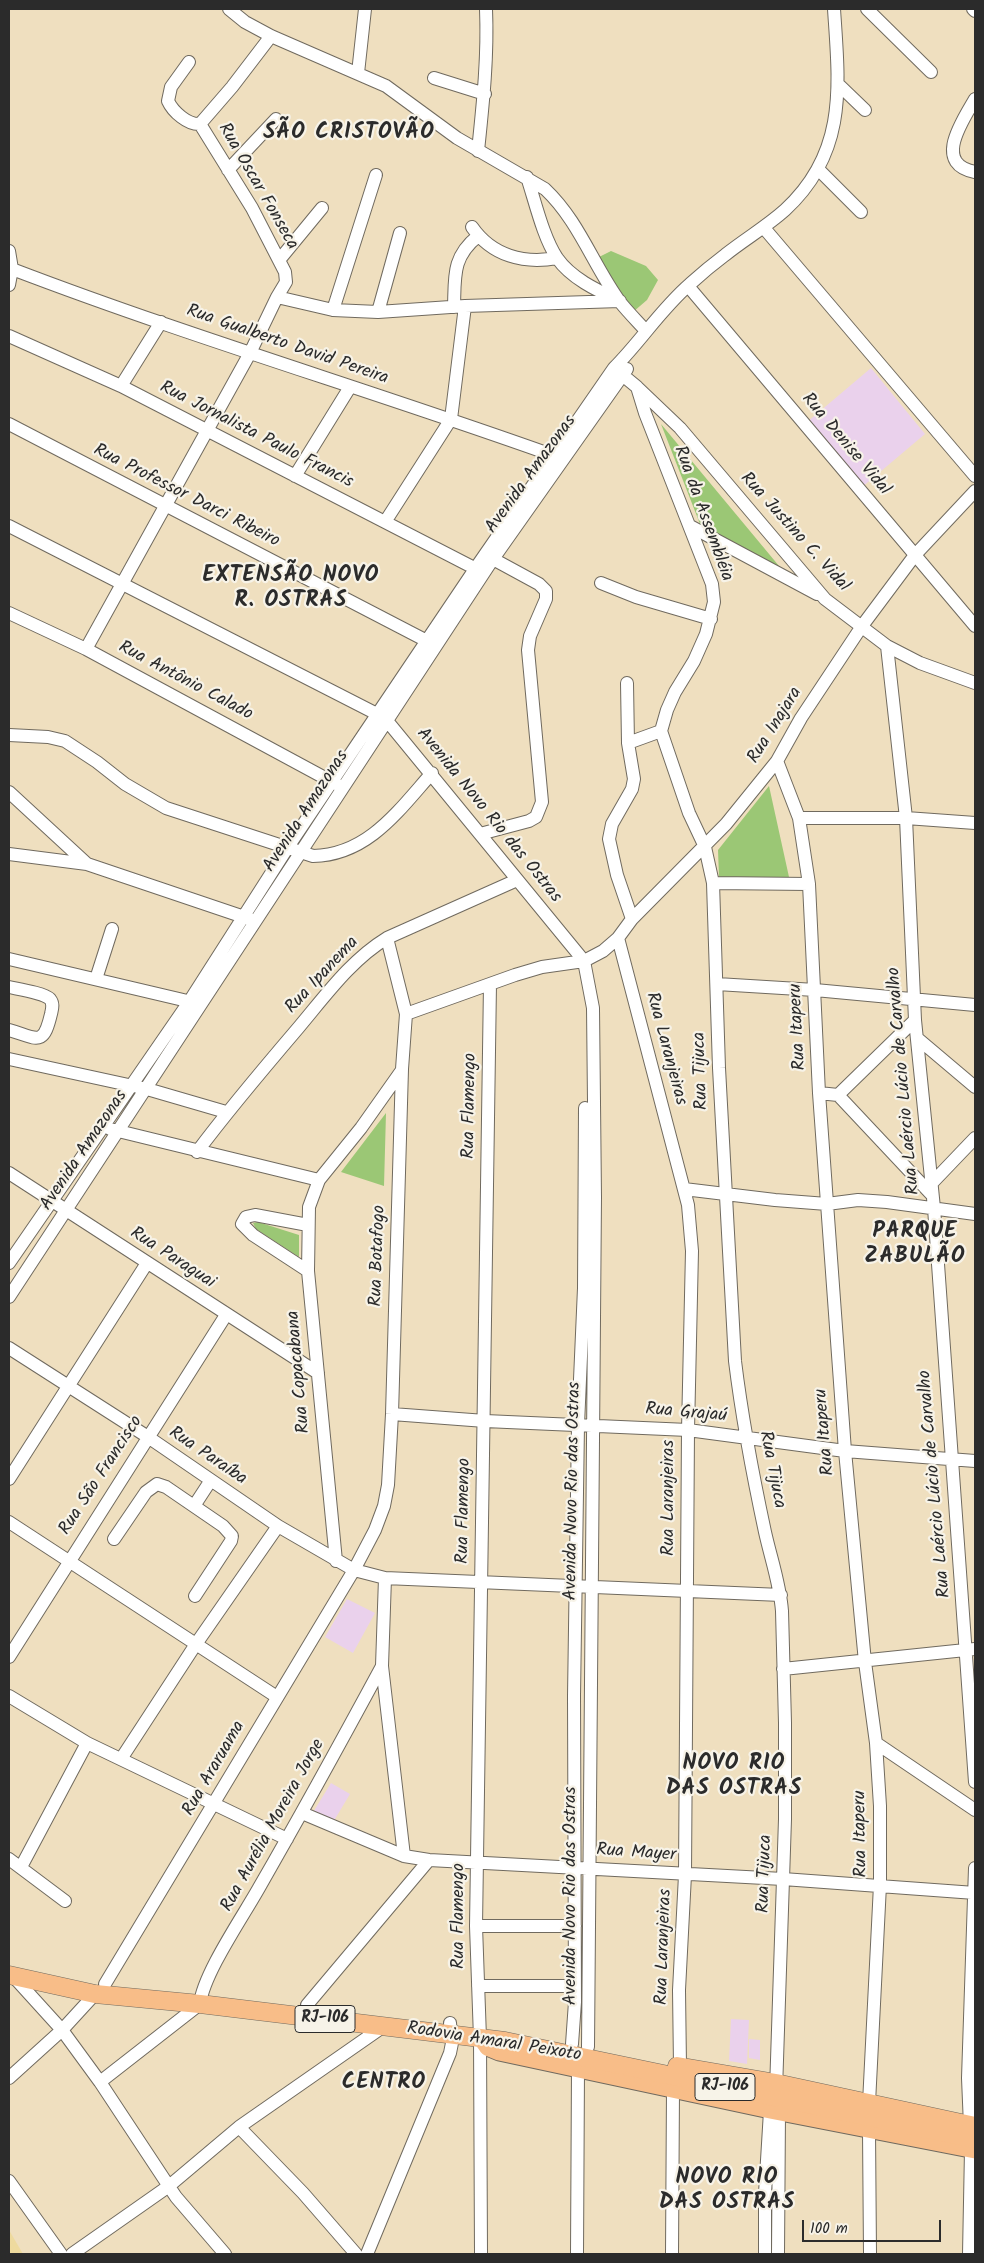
<!DOCTYPE html>
<meta charset="utf-8">
<style>
body{margin:0}
#map{position:relative;width:984px;height:2263px;overflow:hidden;background:#efdfbf;font-family:Kalam,sans-serif}
canvas{display:block}
.frame{position:absolute;inset:0;border:10px solid #2b2b2b;pointer-events:none}
.scale{position:absolute;left:802px;top:2220px;width:139px;height:22px;box-sizing:border-box;border:2px solid #2b2b2b;border-top:0;padding-left:6px;font-size:15px;line-height:18px;white-space:nowrap;color:#2b2b2b;-webkit-text-stroke:4px #f7f3e8;paint-order:stroke}
</style>
<div id="map">
<canvas width="984" height="2263"></canvas>
<div class="frame"></div>
<div class="scale">100 m</div>
</div>
<script>
const context = document.querySelector('canvas').getContext('2d');
context.lineJoin = 'round';
function paint(path, color) {
  context.fillStyle = color;
  context.fill(path, 'evenodd');
}
function trace(path, color, width, dash) {
  context.strokeStyle = color;
  context.lineWidth = width;
  context.lineCap = dash ? 'butt' : 'round';
  context.setLineDash(dash || []);
  context.stroke(path);
}
function label(font, color, halo, rows, align = 'center') {
  context.font = font + ' Kalam,sans-serif';
  context.lineWidth = 4.5;
  context.setLineDash([]);
  context.textBaseline = 'middle';
  context.strokeStyle = halo;
  context.fillStyle = color;
  for (const [text, x, y, turn = 0] of rows) {
    context.save();
    context.translate(x, y);
    context.rotate((+turn || 0) * Math.PI / 180);
    context.textAlign = isNaN(turn) ? turn : align;
    if (halo) context.strokeText(text, 0, 0);
    context.fillText(text, 0, 0);
    context.restore();
  }
}
const built = new Path2D(`
 M871,368l54,66 -64,54 -55,-65z
 M347,1599l28,14 -22,40 -28,-16z
 M331,1783l19,11 -18,30 -20,-10z
 M731,2019l18,1 -2,44 -18,-3z
 M749,2039l11,1v20l-11,-2z`);
const green = new Path2D(`
 M611,251l35,15 12,14 -11,20 -14,12 -36,-54z
 M661,424l123,148 -84,-48z
 M769,786l20,91h-70l-1,-27z
 M386,1113l-2,73 -43,-14z
 M258,1222l41,13v22l-43,-28 -3,-6z`);
const sand = new Path2D(`
 M9,2230l14,24h-14z`);
const minor = new Path2D(`
 M229,9l16,13 26,14 115,50 71,52 88,51c34,32 48,76 75,113 8,10 17,19 26,29
 M867,9l64,63
 M973,9l2,2
 M189,62l-18,25 -3,14c5,11 20,24 32,23l32,-37 39,-51
 M358,73l7,-64
 M434,78l51,16
 M839,85l26,25
 M975,99c-12,21 -43,65 0,73
 M200,124l52,84 33,64 1,10 -9,15 56,13 45,2 87,-6 155,-5
 M478,151c5,-48 10,-94 8,-142
 M818,169l43,43
 M228,170l48,-51
 M527,177c8,24 16,60 30,81 14,20 39,32 61,42
 M472,227c20,29 52,37 85,31
 M764,228l211,248
 M9,251l3,18 -3,16
 M280,259l42,-51
 M12,269c178,68 361,122 540,186
 M688,286l287,340
 M454,307c1,-31 -2,-50 24,-71
 M333,310l43,-135
 M378,312l22,-79
 M9,336l112,50 361,186
 M614,368l23,19 8,26 67,171 2,18 -8,32 -12,27 -19,31 -8,18 -6,21 28,82 16,34 8,36 6,185 16,293c7,57 18,115 30,171 6,27 15,52 17,79l3,112v96l-9,271
 M121,386l40,-64
 M637,387l43,41 145,171 62,47 33,17 55,20
 M9,424l418,217
 M295,476l55,-89
 M385,522l66,-103 14,-113
 M9,526l368,188 11,8 196,239 9,47 2,189 -7,850
 M690,526l127,68
 M601,583l35,14 75,22
 M9,613l77,36 252,136
 M887,646l19,172 9,202 19,188 41,574
 M86,649l164,-296 27,-56
 M627,683l1,60 6,36 -2,10 -20,35 -3,15 8,36 15,44
 M9,735l39,2 17,4 32,21 28,22 41,24 147,48c55,-1 86,-46 119,-83
 M628,743l33,-12
 M777,761l22,57 10,66 10,209 26,358 20,211 11,81 4,63v79l-11,218
 M9,792l78,72
 M799,818h107l69,5
 M480,834l49,-13 7,-4 6,-15 -14,-152 2,-14 16,-37v-8l-7,-7 -46,-25
 M9,854l78,10 163,55
 M713,883l96,1
 M618,938l70,267 4,46 -4,179 -3,445 -6,115 1,76
 M9,959l187,44
 M96,979l16,-50
 M717,984l98,6 160,15
 M9,987c9,2 35,6 41,12 4,5 2,10 1,15 -8,34 -14,24 -42,16
 M406,1014l109,-39 27,-8 42,-6 19,-10 15,-13 14,-19 94,-95 51,-63 24,-43 61,-92 53,-71 60,-64
 M917,1038l58,49
 M9,1059l138,30 79,23
 M819,1093l19,2 93,99
 M838,1095l77,-75
 M110,1129l209,51
 M197,1152c32,-43 67,-84 102,-125 27,-32 52,-67 88,-89l130,-58
 M9,1173l309,200
 M931,1184l44,-46
 M684,1189l91,11 52,4 31,-4 29,2 88,12
 M308,1225l-53,-10 -9,2 -4,7 11,11 55,36
 M9,1263l180,-261 99,-155 187,-278 139,-201c27,-27 47,-59 76,-84 11,-10 23,-20 35,-29 20,-16 41,-28 60,-45 63,-58 54,-125 49,-201
 M9,1297l484,-738 134,-190
 M9,1348l139,89 130,89 76,44 31,8 396,17
 M392,1414l93,7 203,9 157,21 130,10
 M9,1479l138,-216
 M194,1506l17,-26
 M9,1522l268,175
 M114,1539l32,-47 11,-8 9,3 57,39 9,10 -1,5 -36,55
 M336,1561l-28,-290 1,-64 10,-27 42,-52 41,-58
 M385,1578l-3,88 22,190
 M9,1657l217,-342
 M783,1669l192,-20
 M9,1696l78,47 200,96
 M876,1743l99,67
 M121,1759l75,-115 82,-118
 M302,1813l102,43 25,4 354,19 192,14
 M9,1859l56,42
 M21,1867l66,-124
 M476,1926h99
 M13,1976l49,54 38,52 76,115 49,57
 M105,1984l249,-414 21,-40 9,-24 4,-21 4,-71 10,-345 4,-55 -19,-76
 M478,1986h97
 M307,2005l122,-145
 M572,2044l3,-42 -1,-306 4,-271 6,-137 1,-180
 M9,2078l53,-48 33,-36
 M100,2082l100,-78c3,-30 44,-89 60,-118 42,-73 82,-146 122,-220
 M239,2127l64,66 53,61
 M869,2131l1,123
 M9,2181l52,73
 M72,2254l97,-68 70,-59 145,-101
 M367,2254l83,-201 2,-10 -2,-20
 M481,2254l-1,-216 -4,-112 14,-942
 M577,2254l1,-185
 M672,2254l1,-165
 M765,2254v-61l5,-82
 M778,2254l1,-142
 M969,2254l2,-104 -3,-72 7,-210`);
const major = new Path2D(`
 M480,2038l7,10 12,5 271,58 205,40`);
const highway = new Path2D(`
 M9,1975l86,19 105,10 305,37 470,98
 M677,2066l99,17 199,43`);
const shields = [
 [325,2019,60],
 [725,2087,60]
];
const shieldNames = [
 ["RJ-106",325,2019],
 ["RJ-106",725,2087]
];
const streetNames = [
 ["Rua Oscar Fonseca",257,187,60],
 ["Rua Gualberto David Pereira",287,346,19],
 ["Rua Jornalista Paulo Francis",256,436,27],
 ["Rua Denise Vidal",845,445,50],
 ["Avenida Amazonas",532,475,-54],
 ["Rua Professor Darci Ribeiro",186,497,27],
 ["Rua da Assembléia",702,514,70],
 ["Rua Justino C. Vidal",794,533,48],
 ["Rua Antônio Calado",185,682,28],
 ["Rua Inajara",776,726,-58],
 ["Avenida Amazonas",307,812,-57],
 ["Avenida Novo Rio das Ostras",488,816,51],
 ["Rua Ipanema",323,976,-47],
 ["Rua Itaperu",799,1027,-93],
 ["Rua Laranjeiras",665,1049,75],
 ["Rua Tijuca",702,1071,-92],
 ["Rua Laércio Lúcio de Carvalho",905,1081,-95],
 ["Rua Flamengo",471,1106,-89],
 ["Avenida Amazonas",85,1151,-56],
 ["Rua Botafogo",379,1256,-88],
 ["Rua Paraguai",172,1259,33],
 ["Rua Copacabana",300,1372,-95],
 ["Rua Grajaú",686,1414,5],
 ["Rua Itaperu",826,1432,-95],
 ["Rua Paraíba",207,1457,34],
 ["Rua Tijuca",771,1470,79],
 ["Rua São Francisco",102,1476,-57],
 ["Rua Laércio Lúcio de Carvalho",936,1484,-95],
 ["Avenida Novo Rio das Ostras",574,1491,-89],
 ["Rua Laranjeiras",670,1498,-90],
 ["Rua Flamengo",465,1511,-89],
 ["Rua Araruama",215,1769,-60],
 ["Rua Aurélia Moreira Jorge",274,1826,-61],
 ["Rua Itaperu",862,1834,-91],
 ["Rua Mayer",636,1854,4],
 ["Rua Tijuca",766,1874,-88],
 ["Avenida Novo Rio das Ostras",572,1896,-90],
 ["Rua Flamengo",460,1916,-90],
 ["Rua Laranjeiras",665,1947,-88],
 ["Rodovia Amaral Peixoto",494,2043,9]
];
const districtNames = [
 ["SÃO CRISTOVÃO",349,134],
 ["EXTENSÃO NOVO",291,577],
 ["R. OSTRAS",291,602],
 ["PARQUE",915,1233],
 ["ZABULÃO",915,1258],
 ["NOVO RIO",734,1765],
 ["DAS OSTRAS",734,1790],
 ["CENTRO",384,2084],
 ["NOVO RIO",727,2179],
 ["DAS OSTRAS",727,2204]
];
paint(built, '#ead1ec');
paint(green, '#9bc775');
paint(sand, '#eeda9e');
trace(minor, '#706a5f', 14);
trace(major, '#706a5f', 17);
trace(highway, '#706a5f', 19);
trace(minor, '#fff', 12);
trace(major, '#f8bd88', 15);
trace(highway, '#f8bd88', 18);
for (const [x, y, w] of shields) {
  const box = new Path2D();
  box.roundRect(x - w / 2, y - 13.5, w, 27, 4);
  context.fillStyle = '#f7f3e8';
  context.fill(box);
  trace(box, '#2b2b2b', 1);
}
label('bold 16px', '#2b2b2b', null, shieldNames);
label('18px', '#2b2b2b', '#f7f3e8', streetNames);
context.letterSpacing = '1px';
label('bold 22px', '#2b2b2b', '#f7f3e8', districtNames);
context.letterSpacing = '0px';
</script>
